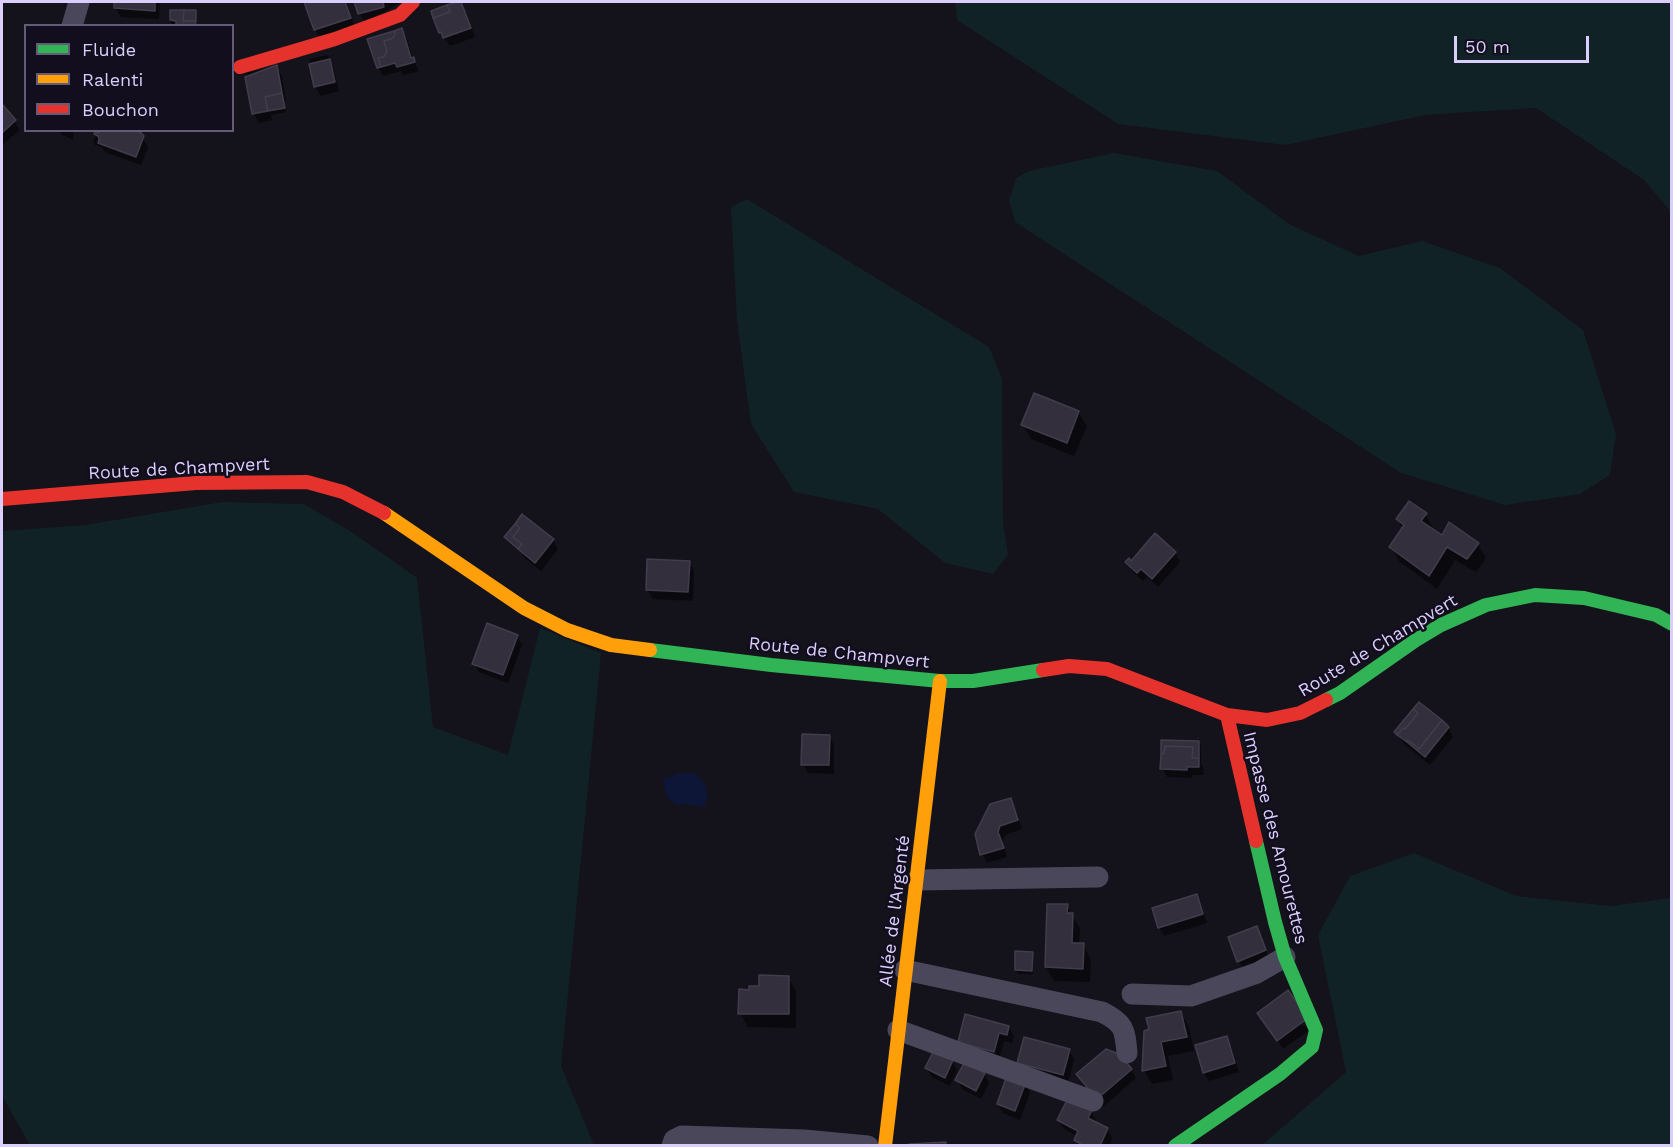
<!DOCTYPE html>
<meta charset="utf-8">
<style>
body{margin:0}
#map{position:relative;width:1673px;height:1147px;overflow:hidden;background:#14121a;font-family:"Work Sans",sans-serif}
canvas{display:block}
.frame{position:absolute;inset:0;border:3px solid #dacefc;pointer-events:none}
.legend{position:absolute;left:24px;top:24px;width:210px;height:108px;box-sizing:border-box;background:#130e1e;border:2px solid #635b77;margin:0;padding:8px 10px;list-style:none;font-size:18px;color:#dacefc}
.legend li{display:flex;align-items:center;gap:12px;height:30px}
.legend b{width:30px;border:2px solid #635b77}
.scale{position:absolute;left:1454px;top:36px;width:135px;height:27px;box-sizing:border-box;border:3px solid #dacefc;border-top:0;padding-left:8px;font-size:18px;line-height:21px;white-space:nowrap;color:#dacefc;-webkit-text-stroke:4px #130e1e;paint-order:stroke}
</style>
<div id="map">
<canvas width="1673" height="1147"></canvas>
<div class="frame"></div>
<ul class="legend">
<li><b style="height:8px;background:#30b455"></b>Fluide</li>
<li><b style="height:8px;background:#ff9f0a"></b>Ralenti</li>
<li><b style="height:8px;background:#e5322d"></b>Bouchon</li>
</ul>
<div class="scale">50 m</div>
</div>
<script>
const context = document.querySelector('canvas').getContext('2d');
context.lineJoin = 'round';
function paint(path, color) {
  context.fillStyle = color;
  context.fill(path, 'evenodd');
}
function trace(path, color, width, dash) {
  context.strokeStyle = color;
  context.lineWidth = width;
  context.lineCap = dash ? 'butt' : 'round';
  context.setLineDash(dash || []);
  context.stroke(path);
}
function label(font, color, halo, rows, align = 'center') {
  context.font = font + ' "Work Sans",sans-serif';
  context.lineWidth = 5;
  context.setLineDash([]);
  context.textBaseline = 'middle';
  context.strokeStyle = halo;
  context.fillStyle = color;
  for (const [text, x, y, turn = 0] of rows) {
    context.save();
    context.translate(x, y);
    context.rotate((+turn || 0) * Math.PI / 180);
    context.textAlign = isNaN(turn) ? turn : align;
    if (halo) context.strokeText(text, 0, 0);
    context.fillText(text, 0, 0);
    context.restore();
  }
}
const green = new Path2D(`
 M955,2h716v210l-27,-32 -108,-72 -111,7 -140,30 -167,-21 -161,-104z
 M1114,153l103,18 72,53 70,32 63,-15 78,27 83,62 33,104 -6,41 -30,19 -75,11 -104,-32 -386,-251 -6,-21 7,-23 13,-7z
 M747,199l242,148 13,32 1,144 5,32 -15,19 -48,-11 -67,-54 -84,-17 -43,-68 -14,-103 -6,-114z
 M222,502l82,2 48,28 65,46 16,149 75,28 32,-127 61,25 -40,413 33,79h-564l-28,-49v-565l83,-6z
 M1414,853l102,43 94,10 61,-8v247h-409l84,-73 -28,-137 32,-59z`);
const water = new Path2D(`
 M680,773h15c12,12 15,16 10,33 -6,2 -8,0 -14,-1 -8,-2 -2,0 -10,0 -14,-1 -17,-15 -18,-26z`);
const shadow = new Path2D(`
 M116,2h44l-1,17 -38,-2 -6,-9z
 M306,2h40l9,25 -35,11 -5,-9z
 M356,2h45l-36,21 -5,-9z
 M460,3l5,8 10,26 -25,9 -9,-12 8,-3z
 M171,11l24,1 2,4v10h-26z
 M402,30l5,9 6,20 6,12 -16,4 -2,-4 -18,5 -5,-9z
 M328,55l6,15 5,21 -18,5 -6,-9 -6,-28z
 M276,67l6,9 4,26 -1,1 1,9 -15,3 1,5 -13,3 -5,-9 -8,-42z
 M2,106l12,15 6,9 -18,15z
 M59,130h15l-1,10 -12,-6z
 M97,130h35l8,4 8,13 -7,18 -36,-13 -3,-5 -7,-2 -2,-4 2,-5 5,2z
 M1078,412l9,14 -13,30 -43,-17 -8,-14z
 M1425,514l8,14 -1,2 10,7 36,7 8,14 -10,14 -21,-12 -18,29 -38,-28 -8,-14 12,-18 -5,-9z
 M505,538l48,2 5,9 -17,22 -16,-13 -3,-5 -14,-11z
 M1175,553l5,9 -22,25 -11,-10 -4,4 -11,-10 -5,-9 4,1z
 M649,560l40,2 5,9 -1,30 -40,-2 -5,-9z
 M517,636l5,9 -14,38 -29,-11 -5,-9z
 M1448,728l5,9 -23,28 -26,-21 -8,-11z
 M829,736l5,9v29l-26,-1 -5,-9z
 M1199,742l2,4v18l3,5 -1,6h-11v3l-25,-1 -5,-9z
 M1010,800l5,9 7,20 -17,6 -3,7 5,15 -20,6 -5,-9z
 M1196,896l5,9 6,18 -43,13 -5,-9z
 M1067,906l13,23 -1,16h4l8,14 -1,23 -36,-1 -8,-14z
 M1256,928l14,32 -26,10 -5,-9z
 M1032,953l2,4 -1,17h-15l-2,-4z
 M788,977l8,14v37l-48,-1 -8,-14 10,-22z
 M1181,1013l8,14 5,24 -26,5 5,24 -21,4 -8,-14 1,-38z
 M1259,1013l53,15 -29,21z
 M1008,1027l6,9 -2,7 -8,-2 -5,19 -40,-18z
 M1226,1037l5,9 8,26 -30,9 -5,-8z
 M1069,1050l5,9 -6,24 -49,-21z
 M952,1061l5,9 -7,16 -18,-9 -5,-9z
 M1131,1070l5,8 -33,29 -20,-23 -6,-9z
 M984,1074l5,9 -8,16 -19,-10 -5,-9z
 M1025,1083l5,10 -10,27 -17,-7 -5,-9z
 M1091,1112l5,9 -1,2 12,6 5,9 -3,8h-31l-3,-6 2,-4 -13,-7 -6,-9z`);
const building = new Path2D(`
 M114,2h41v9l-41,-3z
 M304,2h41l6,16 -37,12z
 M354,2h29l1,5 -26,7z
 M458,2h3l10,26 -28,10 -2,-6 -2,1 -6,-15 17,-6 -3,-7z
 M447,5l3,7 -17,6 -2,-7z
 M170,10h14l-1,11h13l-1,5h-19v-5l-6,-1z
 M184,10h12v11h-13z
 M402,28l9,30 3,-1 1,5 -18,5 -2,-4 -14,4 -3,-9 5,-1 4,-5 -3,-11 9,-3 2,-4 -1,-3z
 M394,31l1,3 -2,4 -9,3 3,11 -4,5 -5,1 3,9 -4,1 -10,-29z
 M330,59l5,23 -21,5 -5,-23z
 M277,65l5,28 -17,4 3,14 -16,3 -7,-37z
 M282,93l3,15 -17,3 -3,-14z
 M2,104l14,16 -14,13z
 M100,130h36l5,3 3,3 -8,21 -38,-14 1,-4 -1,-3 -4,-2 1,-3 4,2z
 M1034,393l45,18 -12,32 -46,-18z
 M1409,501l18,12 -6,8 21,14 7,-13 30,21 -12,16 -20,-12 -18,29 -40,-29 15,-22 -8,-6z
 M522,514l32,25 -19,24 -17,-14 4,-5 -9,-7 7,-9 -5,-4z
 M515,524l5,4 -7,9 9,7 -4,5 -14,-12z
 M1155,533l21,19 -24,27 -11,-10 -4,4 -12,-11 4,-4 2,3z
 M647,559l43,2 -2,31 -42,-2z
 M487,623l31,12 -15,40 -31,-11z
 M1419,702l23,18 -23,29 -11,-9 -1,2 -10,-7 6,-7 2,1 13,-16 -5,-4z
 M1413,709l5,4 -13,16 -2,-1 -6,7 -3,-3z
 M1442,720l7,7 -24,30 -18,-15 1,-2 11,9z
 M802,734l28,1 -1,30h-28z
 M1161,740l38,1v17h-7l1,-11 -28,-1 -1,8h-3z
 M1165,746l28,1 -1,11h7v9h-12v3l-27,-1 1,-15h3z
 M1011,798l7,22 -18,6 -2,6 6,16 -24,7 -5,-21 15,-30z
 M1197,894l6,20 -45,14 -6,-20z
 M1047,904h21l-1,9h6l-1,30h12l-1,26 -38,-2z
 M1257,926l9,24 -29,12 -9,-25z
 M1015,951l18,1 -1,19 -17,-1z
 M759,975l30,1v38h-51l1,-25 10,1v-4h10z
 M1288,990l20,28 -31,23 -20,-28z
 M1181,1011l6,26 -26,5 5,24 -24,5 2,-40 5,-2 -3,-11z
 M965,1014l44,12 -2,9 -8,-2 -5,19 -36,-10z
 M1227,1036l8,27 -32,10 -8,-28z
 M1024,1037l46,12 -7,26 -46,-12z
 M1106,1049l13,5 13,15 -35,30 -21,-25z
 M934,1050l19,10 -8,18 -20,-10z
 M964,1063l21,10 -9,18 -21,-11z
 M1007,1075l19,7 -11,29 -18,-7z
 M1068,1098l24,12 -4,8 20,10 -8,18h-16l-10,-6 4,-9 -21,-11z
 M946,1142v4h-37v-2z`);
const street = new Path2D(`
 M72,26l7,-24
 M917,880l181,-3
 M905,970l197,42c22,11 23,17 25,41
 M1132,994l59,2 66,-23 28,-16
 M898,1030l195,71
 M672,1146l2,-6 8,-4 122,4 64,6`);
const fast = new Path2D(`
 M650,650l121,15 169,16h33l70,-11
 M1326,700l14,-7 76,-53 25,-15 45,-20 49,-10 49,3 72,17 16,9
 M1175,1146l105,-72 32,-27 4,-17 -31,-73 -10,-35 -19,-81`);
const slow = new Path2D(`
 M384,513l140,95 43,22 44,15 39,5
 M885,1146l55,-465`);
const jam = new Path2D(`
 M240,67l95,-28 65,-24 13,-13
 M2,499l194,-16 111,-1 36,10 41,21
 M1043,670l26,-4 38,3 120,46 40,5 33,-7 26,-13
 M1227,715l29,126`);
const streetNames = [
 ["Route de Champvert",179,469,-3],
 ["Route de Champvert",1378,646,-31],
 ["Route de Champvert",839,653,6],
 ["Impasse des Amourettes",1275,838,76],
 ["Allée de l'Argenté",895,911,-83]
];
paint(green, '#112226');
paint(water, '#0d1636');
paint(shadow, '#0007');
paint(building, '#342f3d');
trace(building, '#423c4d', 1.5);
trace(street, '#4a475b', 21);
trace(fast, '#30b455', 14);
trace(slow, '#ff9f0a', 14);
trace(jam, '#e5322d', 14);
label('18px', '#dacefc', '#130e1e', streetNames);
</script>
